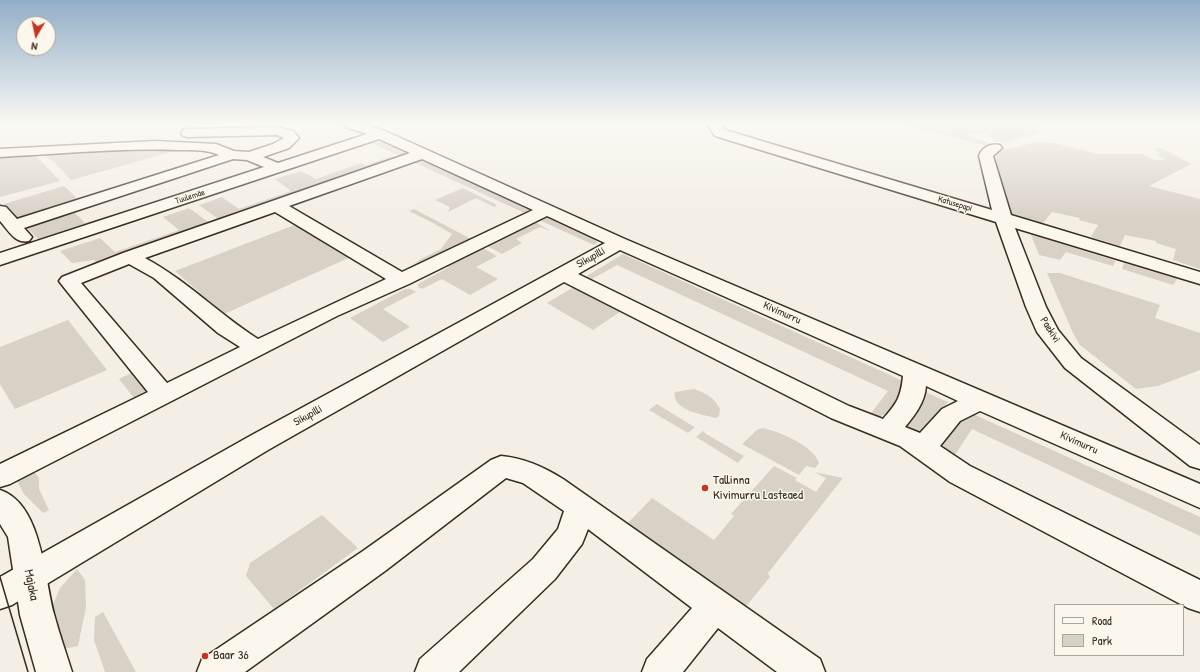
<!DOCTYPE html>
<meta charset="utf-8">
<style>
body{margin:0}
#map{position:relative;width:1200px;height:672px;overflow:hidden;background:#f3efe4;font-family:"Patrick Hand",sans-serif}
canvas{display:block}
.legend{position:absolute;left:1054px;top:604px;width:130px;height:52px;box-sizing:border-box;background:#fbf7ec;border:1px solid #aea59a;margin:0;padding:5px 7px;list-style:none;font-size:12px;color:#3b2a1e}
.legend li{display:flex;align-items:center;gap:8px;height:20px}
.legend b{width:20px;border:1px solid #aea59a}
.north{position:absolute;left:16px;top:16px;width:40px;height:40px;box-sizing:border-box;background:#fbf7ec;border:1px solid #aea59a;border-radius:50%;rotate:189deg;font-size:11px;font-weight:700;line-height:16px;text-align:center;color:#3b2a1e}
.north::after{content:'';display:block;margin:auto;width:14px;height:18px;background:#c8321e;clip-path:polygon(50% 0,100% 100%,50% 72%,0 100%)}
</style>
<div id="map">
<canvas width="1200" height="672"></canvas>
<ul class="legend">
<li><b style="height:5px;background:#fbf7ec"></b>Road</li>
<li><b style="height:11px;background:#d8d1c6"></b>Park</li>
</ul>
<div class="north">N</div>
</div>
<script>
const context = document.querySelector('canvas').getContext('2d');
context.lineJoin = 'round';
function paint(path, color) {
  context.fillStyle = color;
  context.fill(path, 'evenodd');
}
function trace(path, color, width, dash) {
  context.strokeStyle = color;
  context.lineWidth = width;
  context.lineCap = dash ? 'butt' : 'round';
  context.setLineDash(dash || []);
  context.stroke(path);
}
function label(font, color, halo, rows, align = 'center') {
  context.font = font + ' "Patrick Hand",sans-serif';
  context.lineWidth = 3;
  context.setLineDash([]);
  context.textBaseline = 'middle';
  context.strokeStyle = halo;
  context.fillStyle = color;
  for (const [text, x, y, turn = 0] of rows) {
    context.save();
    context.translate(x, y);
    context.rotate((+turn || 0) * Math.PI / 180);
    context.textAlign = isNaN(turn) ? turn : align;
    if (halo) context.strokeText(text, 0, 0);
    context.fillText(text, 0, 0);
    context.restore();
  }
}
const green = new Path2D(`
 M905,124h132l6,6 -7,4 -29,8 -11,-1 -9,-7h-18l3,4 8,1 13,6 -1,2 -82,-20z
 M376,142h7l28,13 -7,3 -33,-15z
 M1038,142l16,1 44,11h44l12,6h12l-9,-6 4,-1 -8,-4 8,-1 30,16 -42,22 51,13v70l-27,-9 3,-11 -20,-6v-2l-31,-6 -5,11 -29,-9 7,-12 -19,-5 1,-2 -28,-6 -9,11 -32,-10 -16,-46 2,-14 6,-3z
 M181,148l-2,2 -108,30 -16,-17 -14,-10z
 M36,156l24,25 -60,16v-39z
 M389,157l11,4 -176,62 -25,-18 23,-8 17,12 52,-18 -16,-12 26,-8 15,8 45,-16 5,2z
 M419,158l117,53 -7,4 -118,-54z
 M64,186l12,11 -2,7 -56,17 -14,-17z
 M463,188l34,17 -3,2 -18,-9 -28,14 2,-5 -15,-7 -21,9 59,31 -69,32 17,-13 20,-10 11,-15 -17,-10 -26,-13z
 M189,208l25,18 -115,40 -5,-6 -22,3 -12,-12 40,-13 15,14 64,-22 -16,-13z
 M72,210l13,13 26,-8 3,3 -73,24 -17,-17z
 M543,215l53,24 1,4 -3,2 -57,-26z
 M535,222l16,9 -11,-4 -24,12 6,4 -20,11 -17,-9z
 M297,224l56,32 -129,58 -49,-43z
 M1031,235l8,2 77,24 -3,5 -47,-14 -6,8 -21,-5z
 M481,247l16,9 -21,11 22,12 -28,16 -28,-16 -20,10 -4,-2v-3l31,-17 -4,-3z
 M623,254l280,127 -2,17 -14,16 -17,5 -2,-2 20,-26 -271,-126 -25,14 19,10 -5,3 -24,-13z
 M1124,263l53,16 -4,6 -51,-16z
 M1047,273h13l100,32 -5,13 45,15v37l-42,16 -22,3 -56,-44 -7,-12z
 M574,287l47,24 -28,19 -46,-27z
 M405,289h6l5,3 -33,17 27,18 -27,15 -33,-24z
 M68,320l39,50 -92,39 -15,-25v-37z
 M131,373l16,19 -13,6 -15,-19z
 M694,389c13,5 20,8 26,20l-1,7 -3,2c-12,-3 -45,-8 -41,-26z
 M925,392l23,10 -25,37 -23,-14z
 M657,404l34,21 4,2 -7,6 -39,-23z
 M973,414l227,103v19l-228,-107 -19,29 -4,-1 -7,-14 5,-16z
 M762,428c17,3 52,18 57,35l-4,5 -9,-2 -7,9 -57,-31 15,-14z
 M703,431l3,3 38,22 -6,7 -42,-26z
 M774,466l23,12 -2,2 21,12 10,-14 -12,-6 29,6 -75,95 2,4 -23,28 -8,3 -113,-83 26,-27 62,42 20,-24 -3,-2z
 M30,467l9,11v11l10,21 -6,3 -19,-19 -10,-19z
 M322,515l36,33 -84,61 -28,-33 4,-13z
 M77,569l8,11 1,27 -8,39 -15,3 -13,-37 10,-24z
 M103,612l33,60h-31l-11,-32 1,-23z`);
const street = new Path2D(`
 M344,124h18l23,7 240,108 575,245v24l-220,-97 -20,10 -20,25 30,20 230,114v32l-12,-4 -238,-126 -50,-36 -69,-28 -267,-136 -296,168 -256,155 -12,4v-32l250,-141 355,-193 -58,-27 -138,68 -72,32 -327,168 -10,3v-23l148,-72 -86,-107 -3,-4 3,-4 61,-24 287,-100 -31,-14 -379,126v-12l264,-86 -17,-7 -14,-1 -209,69 8,9 -3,4c-14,3 -20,-10 -29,-20v-15l6,1 11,12 202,-64c-13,-6 -29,-5 -42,-5 -59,-2 -118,4 -177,7v-8l155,-8 61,3 18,7 15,1 24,-8 11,-6 -7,-3 -89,2 -5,-1 -2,-3 2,-3 5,-1 89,-2 16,4 6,7 -10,10 -26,9 15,6 89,-29 -22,-7zM422,159l111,51 -131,62 -113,-66zM275,212l111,67 -128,60c-39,-25 -72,-59 -113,-81zM620,250l283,126c-2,21 -6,27 -20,43l-34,-13 -271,-132zM129,264l25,14 64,55 22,14 -73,36 -86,-100zM926,386l32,15 -16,8 -22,24 -15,-6c10,-12 20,-25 21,-41z
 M707,124h13l5,6 267,80 -13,-54c3,-9 12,-13 21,-11l2,3 -9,8 18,59 189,57v12l-185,-56 31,79 12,23 23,28 119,87v24l-10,-3 -125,-98 -28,-36 -11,-25 -30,-85 -281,-86z
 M501,456c23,2 43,11 62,23l257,180 5,13h-48l-59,-44 -35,44h-41l5,-13 45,-51 -104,-79 -6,15 -27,35 -96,93h-44l5,-13 113,-100 25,-30 6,-18 -41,-28 -17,-5 -121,93 -140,101h-48l5,-13 161,-108 128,-91z`);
const secondary = new Path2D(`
 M0,490c42,14 44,87 54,124 5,19 12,39 18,58h-36l-16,-57 -12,-78 -8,-13z`);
const tram = new Path2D(`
 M0,577l28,95`);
const markers = [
 [705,488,4,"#c8321e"],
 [205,656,4,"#c8321e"]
];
const farStreetnames = [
 ["Tuulemäe",190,197,-18],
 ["Katusepapi",955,204,17]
];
const streetNames = [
 ["Sikupilli",591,258,-29],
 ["Kivimurru",782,313,24],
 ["Paekivi",1050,330,58],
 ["Sikupilli",308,416,-29],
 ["Kivimurru",1079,443,24]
];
const nearPoinames = [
 ["Tallinna",713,481],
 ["Kivimurru Lasteaed",713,496],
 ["Baar 36",213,656]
];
const nearStreetnames = [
 ["Majaka",31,585,79]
];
paint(green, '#d8d1c6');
trace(street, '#3b2a1e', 3);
trace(secondary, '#3b2a1e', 3);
paint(street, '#fbf7ec');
paint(secondary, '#fbf7ec');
trace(tram, '#3b2a1e', 1.5);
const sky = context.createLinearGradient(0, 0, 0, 218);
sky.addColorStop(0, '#91aec9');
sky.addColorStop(0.57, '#faf8f3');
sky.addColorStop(1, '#faf8f300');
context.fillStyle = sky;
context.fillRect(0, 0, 1200, 218);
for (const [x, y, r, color] of markers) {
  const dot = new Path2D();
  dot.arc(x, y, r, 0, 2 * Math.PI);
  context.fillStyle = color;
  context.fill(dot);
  trace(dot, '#fbf7ec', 1.5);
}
label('9px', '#3b2a1e', '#fbf7ec', farStreetnames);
label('11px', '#3b2a1e', '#fbf7ec', streetNames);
label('13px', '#3b2a1e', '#fbf7ec', nearPoinames, 'left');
label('13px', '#3b2a1e', '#fbf7ec', nearStreetnames);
</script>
